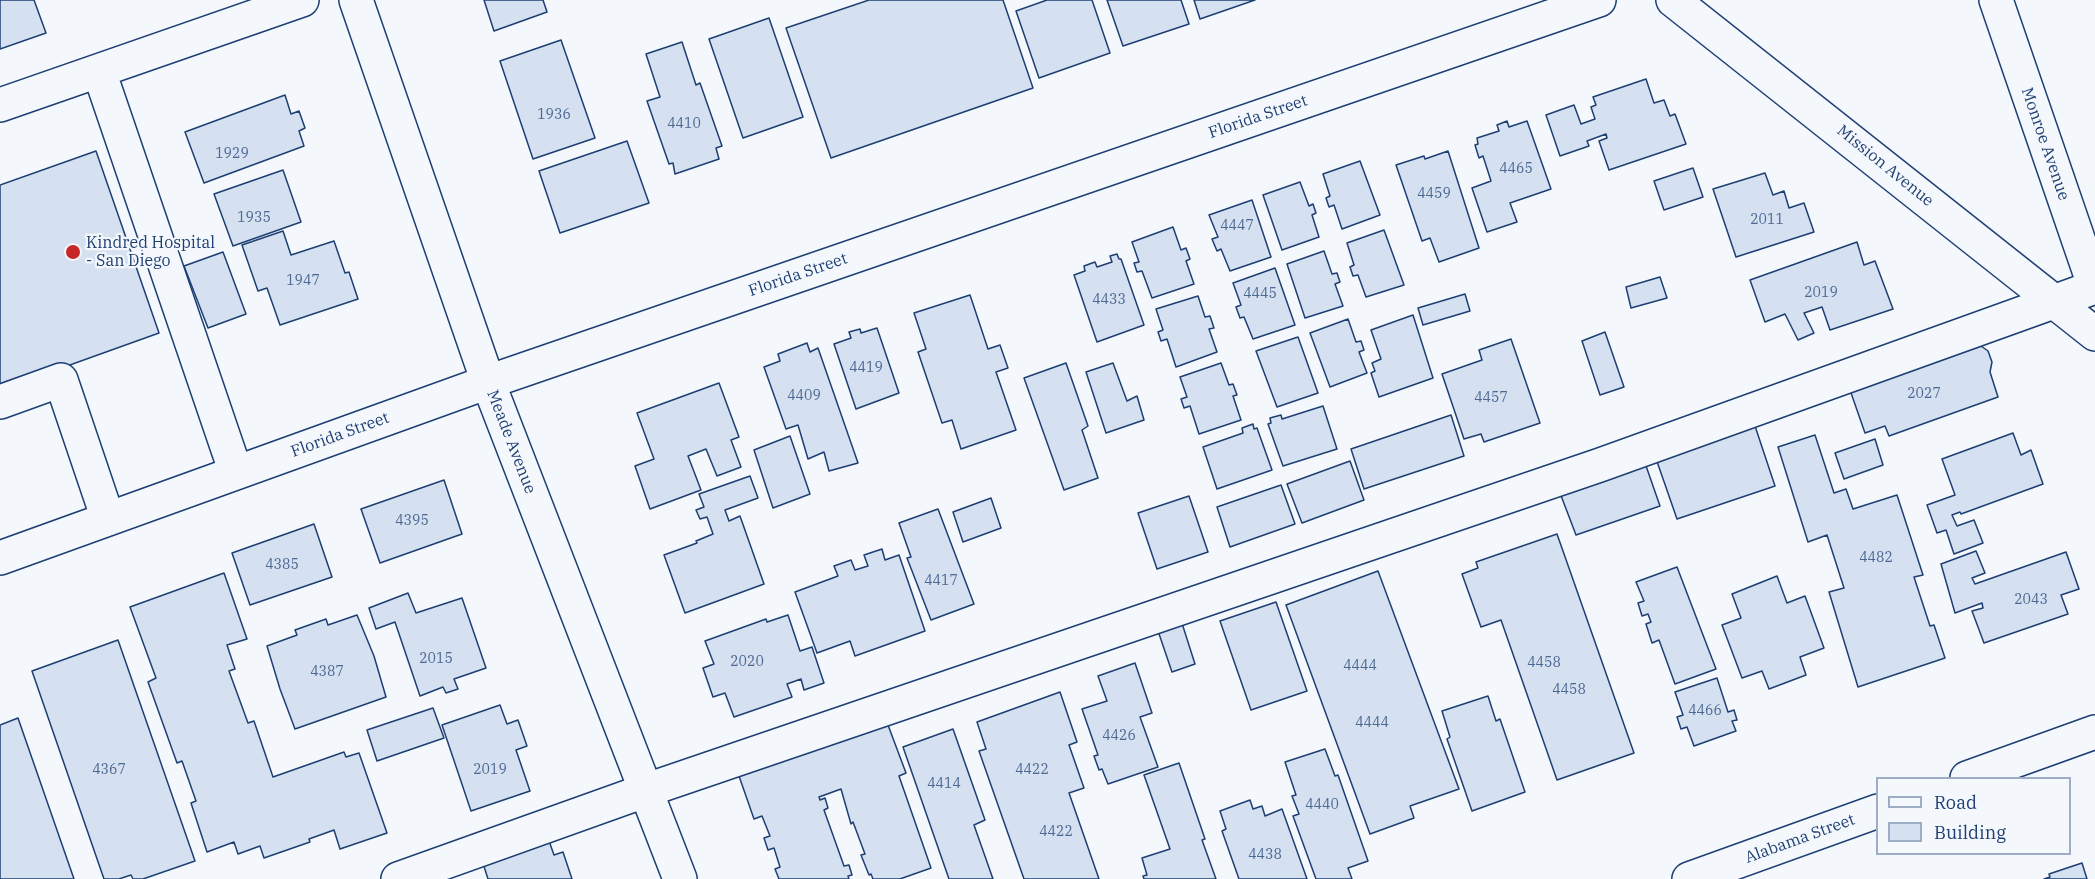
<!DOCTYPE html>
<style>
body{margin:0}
#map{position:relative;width:2095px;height:879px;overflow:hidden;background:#f4f7fb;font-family:"IBM Plex Serif",serif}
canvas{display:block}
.legend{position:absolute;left:1876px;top:777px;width:195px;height:78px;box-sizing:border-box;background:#f4f7fb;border:2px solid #9eadc5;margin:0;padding:8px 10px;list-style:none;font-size:18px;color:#1d3f73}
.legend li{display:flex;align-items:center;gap:12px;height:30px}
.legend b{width:30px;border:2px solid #9eadc5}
</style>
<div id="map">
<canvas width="2095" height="879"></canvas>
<ul class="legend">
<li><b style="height:8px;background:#f4f7fb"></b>Road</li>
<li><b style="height:16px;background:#d5e0f0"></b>Building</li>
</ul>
</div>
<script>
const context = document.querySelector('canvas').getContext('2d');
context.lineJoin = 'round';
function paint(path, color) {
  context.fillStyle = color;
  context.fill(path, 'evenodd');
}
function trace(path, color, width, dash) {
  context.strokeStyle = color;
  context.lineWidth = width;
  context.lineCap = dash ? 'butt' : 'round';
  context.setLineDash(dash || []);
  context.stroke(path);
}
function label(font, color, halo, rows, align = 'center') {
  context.font = font + ' "IBM Plex Serif",serif';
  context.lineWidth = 4.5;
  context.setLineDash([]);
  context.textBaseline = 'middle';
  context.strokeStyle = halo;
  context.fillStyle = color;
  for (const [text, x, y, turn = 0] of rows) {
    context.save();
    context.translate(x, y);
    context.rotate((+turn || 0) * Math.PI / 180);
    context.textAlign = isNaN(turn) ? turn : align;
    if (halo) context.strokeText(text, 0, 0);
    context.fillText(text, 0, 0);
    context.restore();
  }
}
const building = new Path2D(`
 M0,0h34l12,33 -46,16z
 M484,0h59l4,12 -53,19z
 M869,0h134l30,88 -202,70 -45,-130z
 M1047,0h45l18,53 -71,25 -23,-67z
 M1107,0h74l8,24 -66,22z
 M1194,0h61l-55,19z
 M769,18l34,99 -60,21 -34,-99z
 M561,40l34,98 -62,21 -33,-98z
 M682,42l14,43 4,-2 22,63 -6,2 3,11 -44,15 -2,-11 -4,1 -22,-63 13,-4 -14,-43z
 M1646,79l8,24 10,-3 6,16 5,-2 11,30 -77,26 -10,-29 8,-3 -1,-4 -19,7 2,5 -29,10 -14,-41 28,-10 7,19 14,-5 -4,-12 5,-2 -3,-8z
 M285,95l6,19 8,-3 6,17 -6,3 5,15 -100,37 -19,-51z
 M1507,121l2,6 18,-6 24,68 -41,14 7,19 -30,10 -15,-44 19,-7 -8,-25 -4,2 -4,-13 3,-1 -1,-6 22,-7 -2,-6z
 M627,141l22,62 -89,30 -21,-62z
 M96,151l63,182 -159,57v-205z
 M1448,151l31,97 -40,14 -9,-24 -8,3 -26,-76 28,-9 1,3z
 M1360,161l20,54 -38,14 -8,-24 -5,2 -3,-9 4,-2 -7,-22z
 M1693,168l10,29 -39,13 -10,-29z
 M283,170l18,52 -68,24 -19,-52z
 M1765,173l8,22 11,-4 5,17 15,-5 10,29 -78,25 -23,-68z
 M1300,182l9,24 4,-2 3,9 -4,2 7,22 -37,13 -19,-55z
 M1252,200l19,57 -41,14 -9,-22 -4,2 -5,-12 6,-2 -9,-22z
 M1173,227l8,23 5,-2 4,11 -4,2 8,23 -42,14 -10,-27 -5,1 -3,-9 5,-1 -7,-20z
 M1384,230l20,55 -38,12 -8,-22 -5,1 -3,-9 4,-2 -7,-22z
 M283,231l8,24 43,-14 11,32 4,-1 9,27 -78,26 -13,-37 -9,3 -16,-46z
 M1857,242l7,23 11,-4 18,48 -63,21 -8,-23 -18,6 10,20 -16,7 -13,-26 -20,8 -15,-42z
 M1324,251l8,23 5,-1 3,9 -5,2 8,22 -38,12 -18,-54z
 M223,252l23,62 -38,14 -24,-62z
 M1117,254l2,5h2l23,66 -47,17 -23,-67 11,-4 -1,-5 11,-4 2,5 15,-5 -2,-6z
 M1275,268l20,57 -42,14 -9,-22 -4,1 -4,-11 5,-2 -8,-22z
 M1660,277l7,21 -36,10 -5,-21z
 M1465,294l5,17 -47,14 -5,-17z
 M970,295l18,54 12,-4 8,23 -12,4 20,58 -55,19 -9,-29 -10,3 -24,-71 8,-3 -12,-36z
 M1198,296l7,21 5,-1 4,12 -5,1 8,23 -41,15 -9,-28 -6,2 -3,-9 5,-2 -7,-21z
 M1413,315l20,63 -54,19 -8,-24 4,-2 -3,-8 9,-4 -10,-29z
 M1348,319l8,23 5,-1 3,9 -5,2 8,21 -37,14 -20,-54z
 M877,328l22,65 -43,16 -22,-65 17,-6 -2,-6 11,-3 1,4z
 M1605,332l19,55 -24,8 -18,-54z
 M1298,337l20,56 -41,14 -21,-56z
 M1511,339l29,84 -56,19 -3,-8 -17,5 -22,-65 40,-14 -3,-10z
 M807,343l3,9 8,-4 40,115 -29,8 -5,-19 -16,7 -10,-34 -12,4 -22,-62 16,-6 -2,-7z
 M1981,346l7,5 4,11 -2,10 8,25 -109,39 -4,-10 -20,7 -15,-43z
 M1066,363l22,63 -6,4 16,48 -34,12 -40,-112z
 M1113,363l14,38 10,-5 7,24 -38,13 -20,-61z
 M1221,363l8,22 4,-1 4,11 -4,1 8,24 -42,14 -9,-28 -6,2 -3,-9 6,-2 -7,-20z
 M719,383l20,54 -8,3 10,27 -24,9 -11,-27 -18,7 13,34 -51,19 -15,-43 19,-7 -17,-46z
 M1323,406l14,43 -54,17 -15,-42 3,-1 -1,-5 11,-3 1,4z
 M1451,415l13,41 -100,33 -13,-40z
 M1752,417l23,69 -98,33 -24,-69z
 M1253,424l1,5 3,-1 15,42 -55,19 -14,-42 40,-14 -1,-5z
 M2013,433l8,22 10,-5 12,34 -82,30 -1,-2 -8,3 5,11 17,-6 9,23 -29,11 -8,-24 -9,3 -10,-28 28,-10 -13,-36z
 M1815,435l19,58 12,-4 7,20 44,-14 26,80 -9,2 16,49 4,-1 11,33 -87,29 -29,-95 15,-4 -17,-53 -19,7 -30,-95z
 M790,436l20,58 -37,14 -19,-58z
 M1875,439l8,26 -39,14 -9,-26z
 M1350,461l14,39 -62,23 -15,-39z
 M1645,463l15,43 -84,29 -16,-42z
 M750,476l8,22 -33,12 4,11 11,-5 24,68 -79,29 -21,-58 33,-12 -1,-2 17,-7 -6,-17 -7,2 -4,-9 8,-3 -5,-13z
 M444,480l18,54 -82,29 -19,-54z
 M1281,485l14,39 -65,23 -13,-40z
 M1189,496l19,56 -51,17 -19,-56z
 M991,498l10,30 -38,14 -10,-30z
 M938,509l36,95 -43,16 -24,-62 4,-1 -12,-34z
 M314,524l18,53 -82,28 -18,-52z
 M1557,534l77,219 -77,27 -56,-160 -20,7 -19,-53 16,-6 -2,-6z
 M882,549l3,11 14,-5 26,76 -70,25 -5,-15 -33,12 -22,-61 43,-16 -4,-10 17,-6 4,10 13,-4 -4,-11z
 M1976,551l9,22 -13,5 3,6 91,-32 13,37 -18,6 7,19 -84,29 -12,-32 11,-3 -1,-5 -27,10 -14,-49z
 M1677,567l39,102 -41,15 -16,-44 -7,3 -6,-19 5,-2 -3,-8 -6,2 -4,-13 6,-2 -8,-19z
 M1378,571l81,218 -49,17 4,12 -44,16 -84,-229z
 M224,573l23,66 -20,6 8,24 -6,2 19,52 6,-2 19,56 71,-25 2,5 13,-4 28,80 -47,16 -6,-19 -25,9 1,3 -46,16 -4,-12 -22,8 -4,-12 -27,10 -16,-49 5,-2 -14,-40 -5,2 -29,-81 8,-4 -26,-71z
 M1777,576l10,27 18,-7 19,52 -24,9 6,18 -37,14 -7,-18 -20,7 -20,-53 19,-7 -9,-24z
 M408,593l8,20 46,-15 24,70 -32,11 4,10 -12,4 -3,-6 -23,9 -25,-74 -19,7 -7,-21z
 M1276,602l31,89 -56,19 -31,-89z
 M357,615l17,41 12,41 -91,32 -15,-40 -13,-43 30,-11 -2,-5 31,-11 2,6z
 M788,615l12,36 12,-4 12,36 -20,7 -3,-11 -14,5 5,13 -58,20 -9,-24 -12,4 -10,-29 11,-4 -9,-23 61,-22 1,3z
 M1180,617l15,47 -23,8 -16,-47z
 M118,640l77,221 -52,18h-10l-2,-4 -12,4h-15l-72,-208z
 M1135,663l17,50 -12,4 18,50 -50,17 -6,-15 -3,1 -5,-14 4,-1 -16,-46 25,-8 -9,-25z
 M1717,678l11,34 6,-2 3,10 -5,1 4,10 -42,15 -7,-19 -6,2 -4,-12 6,-2 -8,-23z
 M1060,692l17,50 -8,3 15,43 -15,5 30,86h-75l-45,-128 7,-2 -9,-27z
 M1488,696l8,25 4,-2 25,73 -53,19 -25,-72 3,-2 -8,-26z
 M500,705l7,19 11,-4 9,26 -11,4 14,41 -59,20 -29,-86z
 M433,708l11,30 -67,23 -10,-31z
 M18,718l56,161h-74v-154z
 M888,725l18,48 -7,3 32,92 -31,11h-27l-2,-5 -2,1 -8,-20 4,-1 -12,-32 -2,2 -10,-35 -22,8 1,3 5,-2 3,10 -4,2 20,56 5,-1 3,10 -4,1 1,3h-70l-4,-10 5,-2 -6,-19 -6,2 -4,-12 6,-2 -8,-20 -8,3 -15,-43z
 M953,729l32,91 -11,5 19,54h-44l-46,-132z
 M1325,749l10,27 3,-1 30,86 -20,7 4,11h-36l-23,-63 6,-2 -7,-18 4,-1 -11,-33z
 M1179,763l26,76 -3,1 14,39h-72l-1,-3 4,-1 -5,-17 28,-9 -26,-74z
 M1250,800l3,9 9,-3 3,10 17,-7 25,70h-68l-17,-48 4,-2 -6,-18z
 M548,838l6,17 9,-3 9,27h-84l-6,-19z
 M2082,863l5,16h-43l6,-2 -1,-3z`);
const minor = new Path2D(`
 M356,0l132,382 192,497
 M1996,0l99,288
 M99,71l137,402
 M0,105l302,-105
 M0,402l61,-22 47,139
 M0,558l488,-176 1111,-382
 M1967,778l128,-46
 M398,879l249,-89 953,-325 495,-178
 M1689,879l189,-68`);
const major = new Path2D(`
 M1673,0l422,334`);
const markers = [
 [73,252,8,"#c62828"]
];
const numberNames = [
 ["1936",554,115],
 ["4410",684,124],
 ["1929",232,154],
 ["4465",1516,169],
 ["4459",1434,194],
 ["1935",254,218],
 ["2011",1767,220],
 ["4447",1237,226],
 ["1947",303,281],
 ["2019",1821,293],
 ["4445",1260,294],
 ["4433",1109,300],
 ["4419",866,368],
 ["2027",1924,394],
 ["4409",804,396],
 ["4457",1491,398],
 ["4395",412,521],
 ["4482",1876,558],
 ["4385",282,565],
 ["4417",941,581],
 ["2043",2031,600],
 ["2015",436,659],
 ["2020",747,662],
 ["4458",1544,663],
 ["4444",1360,666],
 ["4387",327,672],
 ["4458",1569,690],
 ["4466",1705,711],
 ["4444",1372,723],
 ["4426",1119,736],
 ["4367",109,770],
 ["2019",490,770],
 ["4422",1032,770],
 ["4414",944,784],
 ["4440",1322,805],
 ["4422",1056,832],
 ["4438",1265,855]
];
const streetNames = [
 ["Florida Street",1258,117,-19],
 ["Monroe Avenue",2045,144,71],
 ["Mission Avenue",1885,166,39],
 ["Florida Street",798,275,-19],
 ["Florida Street",340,435,-20],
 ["Meade Avenue",511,442,69],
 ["Alabama Street",1800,839,-20]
];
const poiNames = [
 ["Kindred Hospital",86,243],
 ["- San Diego",86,261]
];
paint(building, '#d5e0f0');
trace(building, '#1d3f73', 1.5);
trace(minor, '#1d3f73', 36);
trace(major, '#1d3f73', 36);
trace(minor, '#f4f7fb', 33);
trace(major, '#f4f7fb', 33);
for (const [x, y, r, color] of markers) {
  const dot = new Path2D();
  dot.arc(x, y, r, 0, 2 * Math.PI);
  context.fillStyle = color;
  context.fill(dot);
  trace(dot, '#f4f7fb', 2);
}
label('14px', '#4b6792', null, numberNames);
label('16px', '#1d3f73', '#f4f7fb', streetNames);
label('16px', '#1d3f73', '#f4f7fb', poiNames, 'left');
</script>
